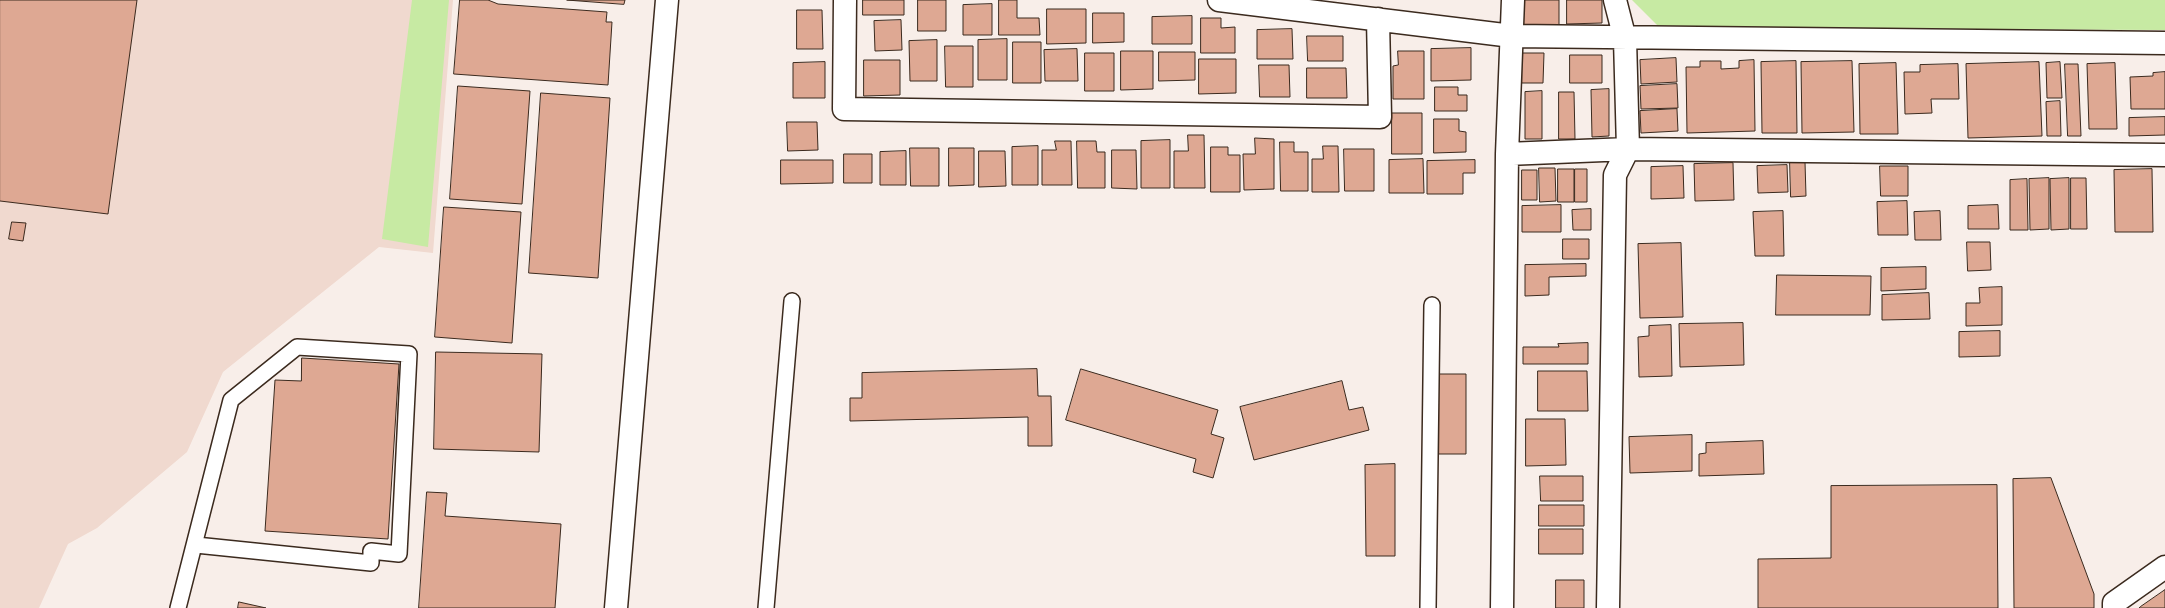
<!DOCTYPE html>
<style>
body{margin:0}
canvas{display:block;background:#f8eee9}
</style>
<canvas width="2165" height="608"></canvas>
<script>
const context = document.querySelector('canvas').getContext('2d');
context.lineJoin = 'round';
function paint(path, color) {
  context.fillStyle = color;
  context.fill(path, 'evenodd');
}
function trace(path, color, width, dash) {
  context.strokeStyle = color;
  context.lineWidth = width;
  context.lineCap = dash ? 'butt' : 'round';
  context.setLineDash(dash || []);
  context.stroke(path);
}
const built = new Path2D(`
 M0,0h453l-20,253 -54,-6 -156,125 -36,80 -90,76 -29,16 -29,64h-39z`);
const green = new Path2D(`
 M412,0h37l-21,247 -46,-8z
 M1632,0h533v30l-505,-2z`);
const building = new Path2D(`
 M0,0h137l-29,214 -108,-13z
 M460,0h28l10,4 109,8 -1,10h6l-4,63 -154,-11z
 M567,0h58l-1,4z
 M863,0h41v15h-41z
 M918,0h28v31h-28z
 M999,0h18v18h22l1,17h-41z
 M1523,0h36v25l-36,1z
 M1567,0h35v23l-35,1z
 M992,4v31h-29v-30z
 M1047,9h39v34l-39,1z
 M797,10h25l1,39h-26z
 M1093,13h31v29l-31,1z
 M1192,16v28h-40v-27z
 M1201,18h20v10l14,-1v26h-34z
 M901,20l1,30 -27,1 -1,-30z
 M1292,29l1,30h-36v-29z
 M1307,36h36v25h-35z
 M1007,39v41h-29v-40z
 M937,40v41h-27l-1,-40z
 M1013,42h28v41h-28z
 M945,46h28v41h-27z
 M1471,48v32l-40,1v-32z
 M1077,49l1,32h-33l-1,-31z
 M1121,51h32v38l-32,1z
 M1398,51h26v48h-31v-33l5,-1z
 M1159,52h36v28l-36,1z
 M1085,53h29v38h-29z
 M1522,53h22l-1,30h-21z
 M1570,55h32v28h-32z
 M1676,58l1,24 -36,2 -1,-24z
 M1199,59h37v34l-37,1z
 M864,60h36v35l-36,1z
 M1754,60l1,71 -68,2 -1,-66h14v-6h21v8l18,-1v-7z
 M1796,61l1,72h-35l-1,-71z
 M1852,61l2,71 -52,1 -1,-71z
 M825,62v36h-32v-35z
 M2039,62l3,74 -74,2 -2,-74z
 M2060,62l2,36h-15l-1,-35z
 M1896,63l2,71h-38l-1,-70z
 M2115,63l2,66h-28l-2,-65z
 M1958,64l1,35h-28l1,14 -27,1 -1,-42h16v-7z
 M2065,64h13l3,72h-13z
 M1259,65h30l1,32h-30z
 M1307,68h39l1,30h-40z
 M2165,72v37h-34l-1,-32 23,-1v-3z
 M1677,84l1,24 -37,1 -1,-23z
 M458,86l72,5 -8,113 -72,-5z
 M1435,87h23v8h9v16h-32z
 M1609,89v47l-17,1 -1,-47z
 M1542,91v48h-17v-47z
 M1559,92h15l1,47h-16z
 M541,93l69,5 -12,180 -69,-5z
 M2060,101l1,35h-14l-1,-34z
 M1677,109l1,22 -37,2 -1,-22z
 M1392,113h30v41h-30z
 M2165,117v18l-36,1v-18z
 M1434,119h25v12l7,1v20l-32,1z
 M787,122h30l1,28 -30,1z
 M1188,135h16l1,53h-31v-37h14z
 M1255,138l19,1v50l-30,1 -1,-36h12z
 M1170,140v48h-29v-47z
 M1055,141h16l1,44h-30v-35h14z
 M1077,141h19l1,11h8v36h-27z
 M1280,142h14v10h14v39h-27z
 M1038,146v39h-26v-38z
 M1323,146h15l1,46h-27v-33h11z
 M1211,147h17v8h12v37h-29z
 M910,148h29v38h-28z
 M949,148h25v37l-25,1z
 M1344,149h30v42h-29z
 M1112,150h24l1,39 -25,-1z
 M906,151v34h-26v-33z
 M979,151h26l1,35 -27,1z
 M844,154h28v29h-28z
 M1423,159l1,34h-35v-33z
 M781,160h52v23l-52,1z
 M1475,160v13h-12v21h-36v-33z
 M1790,162h15l1,34 -15,1z
 M1733,163l1,37 -39,1 -1,-37z
 M1787,165l1,27 -30,1 -1,-27z
 M1683,166l1,32 -33,1v-32z
 M1880,166h28v30h-27z
 M1539,168h16l1,33 -16,1z
 M1558,169h16v33h-16z
 M1575,169h12v33h-12z
 M2152,169l1,63h-38l-1,-62z
 M1522,170h15v30h-15z
 M2049,178v51l-19,1 -1,-51z
 M2069,178v51l-18,1 -1,-51z
 M2071,178h15l1,51h-16z
 M2027,179l1,51h-18v-50z
 M1907,201l1,34h-30l-1,-33z
 M1561,205v27h-39v-26z
 M1998,205l1,24h-31v-23z
 M444,207l77,5 -9,131 -77,-6z
 M1591,209v21h-18l-1,-20z
 M1783,211l1,45h-29l-2,-44z
 M1940,211l1,29h-26l-1,-28z
 M12,222l14,1 -3,18 -14,-2z
 M1563,239h26v20h-26z
 M1967,242h23l1,28 -23,1z
 M1681,243l2,74 -43,1 -2,-74z
 M1586,264v12l-37,1v18l-24,1v-31z
 M1926,267v22l-45,2v-23z
 M1777,275l94,1 -1,39h-94z
 M2002,287v38l-36,1v-23h14l-1,-15z
 M1929,293l1,26 -48,1v-25z
 M1743,323l1,42 -64,2 -1,-43z
 M1671,325l1,51 -33,1 -1,-40 11,-1v-10z
 M2000,331v25l-41,1v-25z
 M1588,343v21h-65v-17h36l-1,-3z
 M436,352l106,2 -3,98 -105,-3z
 M302,358l97,6 -11,175 -123,-8 10,-151 26,1z
 M1037,369l1,27h13l1,50h-24v-29l-178,4v-23h12v-25z
 M1081,369l137,41 -7,24 13,4 -11,40 -20,-6 3,-13 -130,-39z
 M1538,371h49l1,40h-50z
 M1439,374h27v80h-27z
 M1342,381l7,29 14,-3 6,23 -115,30 -14,-53z
 M1526,419h39l1,46 -40,1z
 M1692,435v36l-62,2 -1,-36z
 M1763,441l1,33 -65,2v-22l7,-1v-10z
 M1395,464v92h-29l-1,-91z
 M1540,476h43v25h-42z
 M2051,478l43,116v14h-80l-1,-129z
 M1997,485l1,123h-240v-49l73,-1v-72z
 M427,492l20,1 -2,23 116,8 -6,84h-136z
 M1539,505h45v21h-45z
 M1539,529h44v25h-44z
 M1556,580h28v28h-28z
 M2165,590v18h-26l1,-1z
 M239,602l27,6h-28z`);
const lane = new Path2D(`
 M178,608l53,-208 66,-53 112,7 -10,200 -28,-3v12l-175,-18
 M766,608l26,-307
 M1428,608l4,-303`);
const street = new Path2D(`
 M845,0l-1,109 536,8 -2,-98
 M1219,0l293,36 653,7
 M1507,154l121,-5 537,6
 M1502,608l5,-454 6,-154
 M1608,608l7,-433 13,-26 -3,-110 -10,-39
 M2114,608v-5l51,-36`);
const secondary = new Path2D(`
 M616,608l51,-608`);
paint(built, '#f0d9cf');
paint(green, '#c7eaa3');
paint(building, '#dea893');
trace(building, '#3b2a1e', 1);
trace(lane, '#3b2a1e', 18);
trace(street, '#3b2a1e', 25);
trace(secondary, '#3b2a1e', 25);
trace(lane, '#fff', 15);
trace(street, '#fff', 22);
trace(secondary, '#fff', 22);
</script>
